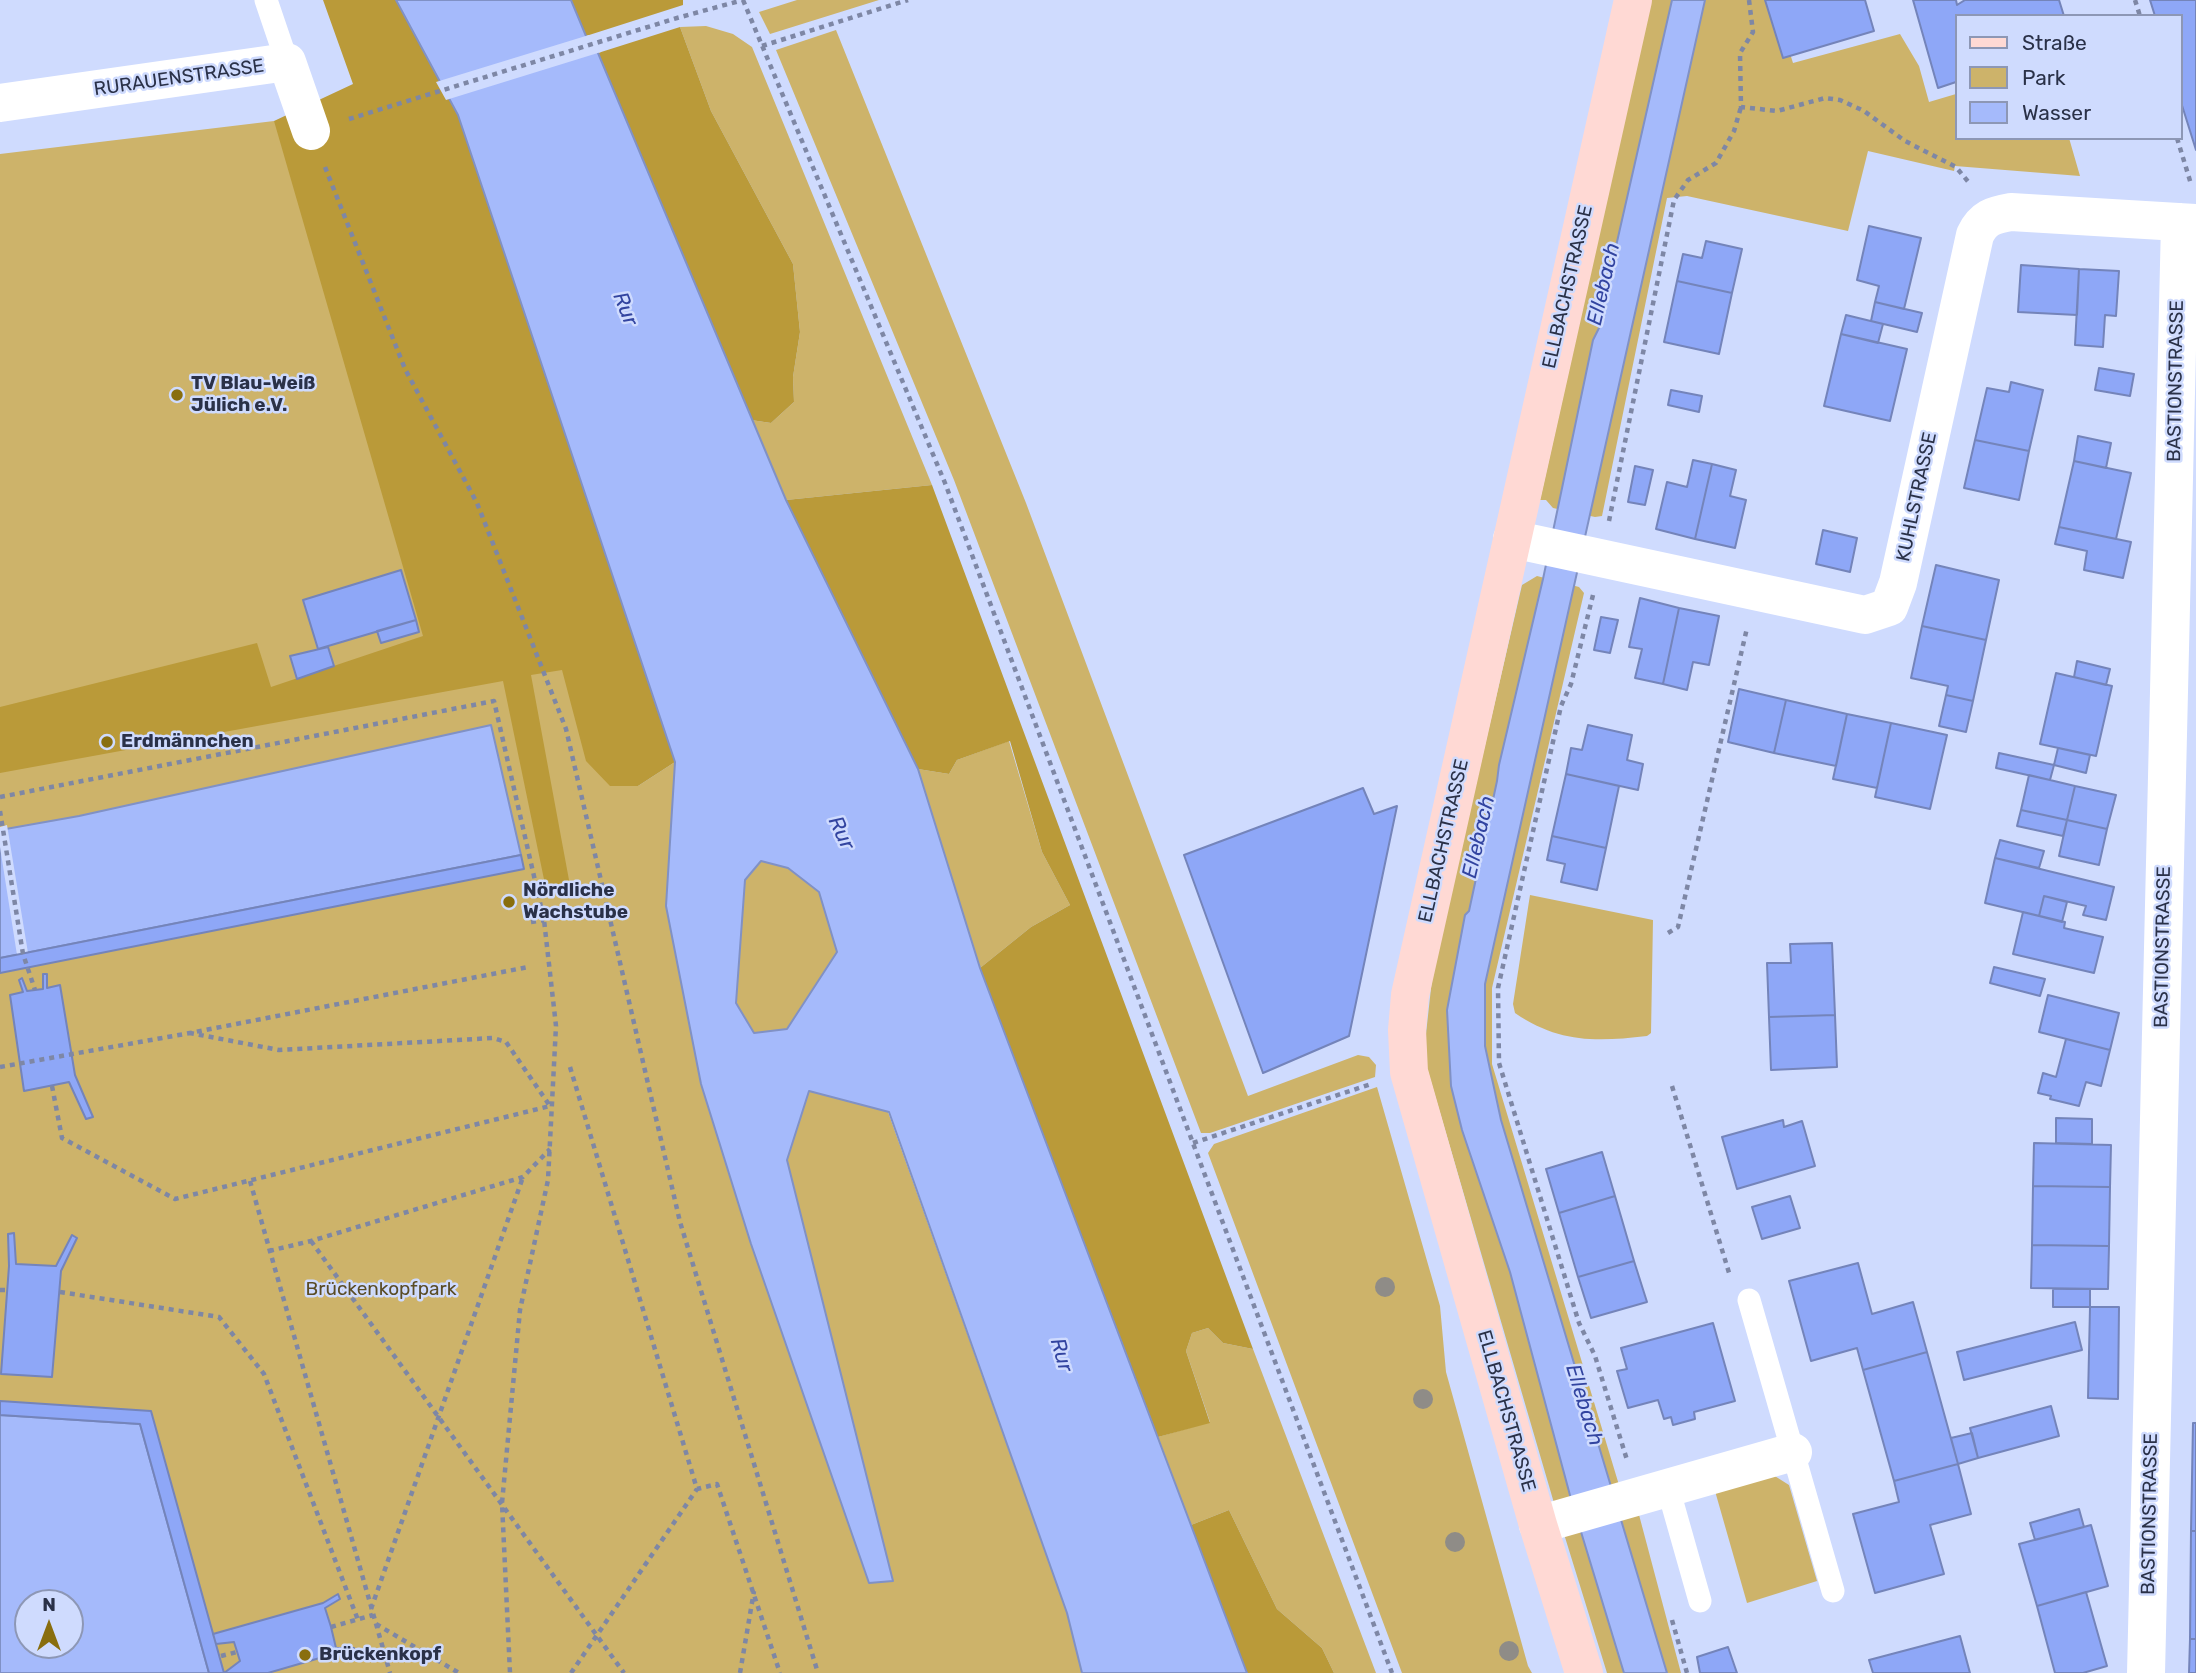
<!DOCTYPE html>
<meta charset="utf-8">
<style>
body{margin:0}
#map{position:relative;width:2196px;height:1673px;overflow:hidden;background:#cfdbfe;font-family:Rubik,sans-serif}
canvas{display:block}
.legend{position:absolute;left:1955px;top:14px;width:228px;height:126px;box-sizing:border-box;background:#cfdbfe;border:2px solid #8d97b5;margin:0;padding:9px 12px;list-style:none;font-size:21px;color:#2a3148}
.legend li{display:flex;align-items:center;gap:14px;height:35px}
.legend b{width:35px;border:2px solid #8d97b5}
.north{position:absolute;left:14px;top:1589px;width:70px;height:70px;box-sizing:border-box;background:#cfdbfe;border:2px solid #8d97b5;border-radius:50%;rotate:0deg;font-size:19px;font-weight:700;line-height:28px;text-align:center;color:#2a3148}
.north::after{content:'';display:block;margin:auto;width:24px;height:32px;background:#896e0e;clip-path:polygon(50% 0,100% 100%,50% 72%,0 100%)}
</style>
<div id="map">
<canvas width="2196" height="1673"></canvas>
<ul class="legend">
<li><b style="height:9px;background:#ffd9d4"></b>Straße</li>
<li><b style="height:19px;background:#cdb36a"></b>Park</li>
<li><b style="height:19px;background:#a5bafb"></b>Wasser</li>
</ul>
<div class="north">N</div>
</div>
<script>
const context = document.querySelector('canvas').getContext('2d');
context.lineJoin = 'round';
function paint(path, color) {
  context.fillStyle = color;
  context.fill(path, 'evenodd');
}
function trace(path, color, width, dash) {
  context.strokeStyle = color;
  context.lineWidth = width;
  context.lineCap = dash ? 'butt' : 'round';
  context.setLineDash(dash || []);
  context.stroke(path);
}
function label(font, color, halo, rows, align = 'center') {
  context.font = font + ' Rubik,sans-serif';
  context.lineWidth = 5;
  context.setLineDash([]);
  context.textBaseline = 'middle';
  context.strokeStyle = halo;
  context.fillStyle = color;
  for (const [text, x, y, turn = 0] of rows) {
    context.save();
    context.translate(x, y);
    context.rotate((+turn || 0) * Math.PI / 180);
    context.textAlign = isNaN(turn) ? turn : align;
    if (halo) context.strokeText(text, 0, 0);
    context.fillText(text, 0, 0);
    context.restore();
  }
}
const green = new Path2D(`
 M797,0h82l-109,34 -11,-22z
 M1651,0h122l20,63 107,-29 19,32 10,36 27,-8v44h113l11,38 -125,-10 -1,5 -86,-20 -20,80 -161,-35 -20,2 -65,318 -7,1 -42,-9 -7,-8h-6z
 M706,26l27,8 19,13 180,438 -146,15 -35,-80 20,3 23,-21 -1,-25 7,-45 -7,-68 -82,-153 -31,-84z
 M836,30l190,473 222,593 110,-41 11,2 7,8 -1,12 -165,56h-9l-247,-653 -178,-430z
 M274,121l126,13 238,652 37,-24 -9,144 15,77 199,599 13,-1 -106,-421 22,-69 79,21 179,501 15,60h-1082v-1519zM28,1603h42v42h-42z
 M1537,576l42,11 5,6 -92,395v76l127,421 -65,18 -127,-435 -2,-25 8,-73 89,-385z
 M1009,741l33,111 28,53 -39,22 -51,41 -62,-199 31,5 8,-14z
 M761,861l27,7 31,24 18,60 -50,77 -33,4 -18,-29 9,-125z
 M1530,895l123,25 -2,113 -4,3c-51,6 -88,7 -132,-23l-2,-9z
 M1377,1087l63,219 6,66 82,294 4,7h-130l-194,-520 6,-9z
 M1208,1328l15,15 30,6 123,324h-42l-12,-25 -45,-39 -48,-99 -38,15 -33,-88 52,-15 -24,-71 6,-18z
 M1770,1473l19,12 28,96 -70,22 -32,-112z
 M1638,1511l43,162h-74l-43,-139z`);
const forest = new Path2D(`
 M323,0h73l62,115 217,647 -37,24h-28l-24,-25 -24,-91 -31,5 38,205 -23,9 -43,-208 -503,92v-66l257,-64 14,44 152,-51 -149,-515 79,-37z
 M571,0h112v5l-97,31z
 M680,27l31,84 82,153 7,68 -7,45 1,25 -23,21 -20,-3 -153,-367z
 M932,485l321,864 -30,-6 -15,-15 -16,5 -6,18 24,72 -52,14 -178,-469 51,-41 39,-22 -28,-53 -32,-111 -53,19 -8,14 -31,-5 -132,-269z
 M1229,1510l48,99 45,39 12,25h-87l-56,-148z`);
const water = new Path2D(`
 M396,0h175l15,36 12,17 188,447 132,269 62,199 267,705h-165l-15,-60 -178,-501 -80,-21 -22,69 106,421 -24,2 -118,-339 -50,-160 -35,-178 9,-144 -217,-647zM761,861l27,7 31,24 18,60 -50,77 -33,4 -18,-30 9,-123z
 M1672,0h33l-220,984v62l16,74 166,553h-43l-53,-174 -61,-227 -48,-142 -11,-44 -4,-76 18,-95 4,-4 28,-130 2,-16 44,-186 50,-239 11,-22v-19z
 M491,725l30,130 -521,103v-128l79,-14z
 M0,1415l140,9 69,249h-209zM28,1603h42v42h-42z`);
const pier = new Path2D(`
 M589,35l12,17 -155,48 -10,-18z
 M7,825l21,128 -11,2 -17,-108v-20z`);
const building = new Path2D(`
 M1765,0h100l9,31 -91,27z
 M1913,0h43l1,5 8,-5h94l5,16h-108v66l-18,6z
 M2150,0h46v150l-16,-51v-83h-25z
 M1869,226l52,12 -17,71 -29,-7 4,-16 -22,-6z
 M1706,241l36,8 -10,44 -55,-12 6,-27 19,4z
 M2021,265l58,4 -2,46 -59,-3z
 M2079,269l40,2 -3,45 -11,-1 -2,32 -28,-2z
 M1677,281l55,12 -13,61 -55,-12z
 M1875,302l47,11 -5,19 -46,-11z
 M1846,315l37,9 -5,19 -37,-9z
 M1841,334l66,15 -17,72 -66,-15z
 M2099,368l35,6 -4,22 -35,-6z
 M2011,382l32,8 -14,61 -54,-11 12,-52 22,4z
 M1671,390l31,6 -3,16 -31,-7z
 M2078,436l33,7 -5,25 -32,-7z
 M1975,440l54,11 -10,49 -55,-12z
 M1693,460l19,4 -17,75 -39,-10 11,-47 20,5z
 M2074,461l57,12 -15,66 -57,-12z
 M1712,464l24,6 -6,26 16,4 -11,48 -40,-9z
 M1635,466l18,4 -8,35 -17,-3z
 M2059,527l72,15 -8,36 -39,-8 3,-19 -32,-7z
 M1823,530l34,8 -7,34 -34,-8z
 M1936,565l63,15 -13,60 -64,-14z
 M401,570l15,50 -98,29 -15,-49z
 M1640,598l39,10 -16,76 -28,-6 7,-29 -13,-2z
 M1679,608l40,8 -10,49 -16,-3 -6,28 -24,-6z
 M1601,617l17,3 -8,33 -16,-3z
 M416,620l3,12 -38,11 -4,-12z
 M1922,626l64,14 -13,61 -27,-6 2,-9 -37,-8z
 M328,647l6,19 -37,13 -7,-23z
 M2077,661l33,8 -4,16 -32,-8z
 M2056,673l56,13 -16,70 -56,-12z
 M1739,689l47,11 -12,53 -46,-11z
 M1946,695l27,6 -7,31 -27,-6z
 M1786,700l61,14 -11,52 -62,-13z
 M1847,714l44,9 -14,65 -44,-9z
 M1891,723l56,12 -17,74 -55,-12z
 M1588,725l44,10 -5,25 16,4 -5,26 -72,-16 5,-26 11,2z
 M2058,748l32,7 -4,18 -32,-8z
 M1999,753l55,12 -4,15 -54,-12z
 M1566,774l53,12 -13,62 -54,-12z
 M2029,775l46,11 -8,34 -46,-10z
 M2075,786l41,9 -9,34 -40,-9z
 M1363,788l11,26 23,-8 -48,230 -86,37 -79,-218z
 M2021,810l46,10 -4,16 -46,-10z
 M2067,820l40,9 -8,36 -40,-9z
 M1552,836l54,12 -9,42 -36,-8 4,-18 -18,-4z
 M2000,840l44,11 -5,17 -44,-10z
 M521,855l3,14 -524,104v-15z
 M1995,858l119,29 -8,33 -23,-5 3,-9 -42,-10 -5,20 -54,-13z
 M2044,896l23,6 -5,20 -23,-6z
 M2023,912l42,10 -1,6 39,9 -9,36 -81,-19z
 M1832,943l3,72 -66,2 -2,-54h24l-1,-19z
 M1994,967l51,12 -5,17 -50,-13z
 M43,974h4v14l13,-3 15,90 18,42 -7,2 -17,-37 -45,9 -14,-96 13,-3 -4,-12 3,-2 5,13 16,-2z
 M2048,995l71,18 -9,37 -71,-18z
 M1835,1015l2,52 -66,3 -2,-53z
 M2066,1039l44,11 -9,36 -15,-4 -7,24 -29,-7 1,-3 -13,-3 5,-20 13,4z
 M2056,1118l36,1v25l-36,-1z
 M1783,1120l1,7 18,-6 13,45 -78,23 -15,-52z
 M2034,1143l77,2 -1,42 -77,-1z
 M1602,1152l13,44 -56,17 -13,-44z
 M2033,1186l77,1 -1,59 -77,-1z
 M1615,1196l19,65 -56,16 -19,-64z
 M1790,1196l10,32 -38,11 -10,-32z
 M14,1233l2,31 40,2 16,-31 5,3 -16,33 -9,106 -51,-3 8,-108 -1,-32z
 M2032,1245l77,1 -1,43 -77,-1z
 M1634,1261l13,41 -56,16 -13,-41z
 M1858,1263l14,51 41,-12 14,50 -64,18 -6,-22 -46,13 -22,-80z
 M2053,1289h37v18h-37z
 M2090,1307h29l-1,92 -30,-1z
 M2075,1322l7,28 -118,30 -7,-28z
 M1713,1323l22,78 -41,11 1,7 -22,6 -2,-8 -7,2 -6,-19 -30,8 -11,-37 10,-2 -6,-21z
 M1927,1352l31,112 -64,17 -31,-111z
 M0,1401l151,10 73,262h-15l-69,-249 -140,-9z
 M2051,1406l8,30 -81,22 -8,-30z
 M2193,1423h3v108h-5z
 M1972,1433l6,25 -20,6 -7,-26z
 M1958,1464l13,50 -41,11 14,49 -69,19 -22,-79 46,-12 -5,-21z
 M2079,1509l5,18 -49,13 -5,-17z
 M2091,1525l17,61 -71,20 -18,-62z
 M2191,1531h5v108h-6z
 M2086,1592l21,74 -24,7h-28l-18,-67z
 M338,1594l2,5 -15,9 6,19 5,21h18v5h-17l-69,20h-44l16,-12 -6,-19 -18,2 -3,-10 110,-31z
 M1960,1636l10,37h-97l-4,-13z
 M2190,1639h6v34h-7z
 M1728,1647l9,26h-37l-3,-16z`);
const path = new Path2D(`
 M743,0l202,483 447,1190
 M1749,0l4,32 -13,21 1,54 36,4 48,-13 15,2 24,11 41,30 51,26 14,17
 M2135,0l5,16
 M762,46l146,-46
 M349,119l328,-101 66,-18
 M2177,138l14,46
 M325,167l80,202 72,134 89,226 114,493 138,451
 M1609,521l65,-321 14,-20 28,-17 18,-32 7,-24
 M1593,595l-22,89 -10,22 -63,282 1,75 80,260 16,33 32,104
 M0,797l494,-96 50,219 12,106 -8,154 -28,130 -18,193 8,170
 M0,811l23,143 12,36
 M531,922l13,-2
 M1668,933l10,-6 69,-299
 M0,1067l190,-34 338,-66
 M570,1067l127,422 20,-5 63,189
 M52,1086l10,52 113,61 375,-93 -44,-64 -13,-4 -214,12 -89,-17
 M1672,1086l58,190
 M1193,1143l178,-59
 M250,1181l140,492
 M311,1241l313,432
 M269,1251l42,-10 212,-64 27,-28
 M0,1290h7
 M60,1292l159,25 45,57 94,246
 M371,1609l152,-432
 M1672,1620l15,53
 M376,1624l83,49
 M331,1627l42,-12
 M221,1656l16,-4
 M571,1673l126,-184
 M740,1673l14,-82`);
const service = new Path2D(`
 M266,0l21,62
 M1749,1300l84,291
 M1668,1488l32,113`);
const minor = new Path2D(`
 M0,103l287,-41 24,69
 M1512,539l353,76 24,-8 9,-24 77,-348c8,-17 18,-20 36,-23l185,11
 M1538,1525l255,-73
 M2146,1673l34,-1451`);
const secondary = new Path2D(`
 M1584,1673l-46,-148 -129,-453 -2,-42 3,-35 223,-995`);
const trees = [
 [1385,1287],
 [1423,1399],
 [1455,1542],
 [1509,1651]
];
const markers = [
 [177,395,7,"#896e0e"],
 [107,742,7,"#896e0e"],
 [509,902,7,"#896e0e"],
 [305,1655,7,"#896e0e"]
];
const streetNames = [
 ["RURAUENSTRASSE",179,78,-8],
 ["ELLBACHSTRASSE",1568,287,-77],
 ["BASTIONSTRASSE",2176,381,-89],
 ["KUHLSTRASSE",1917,497,-78],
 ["ELLBACHSTRASSE",1444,841,-77],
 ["BASTIONSTRASSE",2163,947,-89],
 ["ELLBACHSTRASSE",1506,1411,74],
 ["BASTIONSTRASSE",2150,1514,-89]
];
const poiNames = [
 ["TV Blau-Weiß",191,384],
 ["Jülich e.V.",191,406],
 ["Erdmännchen",121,742],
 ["Nördliche",523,891],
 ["Wachstube",523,913],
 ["Brückenkopf",319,1655]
];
const parkNames = [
 ["Brückenkopfpark",381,1290]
];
const waterNames = [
 ["Ellebach",1604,284,-77],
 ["Rur",625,309,68],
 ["Rur",841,833,65],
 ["Ellebach",1479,837,-77],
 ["Rur",1061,1355,74],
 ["Ellebach",1584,1405,73]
];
paint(green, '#cdb36a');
paint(forest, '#ba9a39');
paint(water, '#a5bafb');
trace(water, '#8091c5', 2);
paint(pier, '#cfdbfe');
paint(building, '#8ea7f7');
trace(building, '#7484ba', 2);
trace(path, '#7e87a5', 4.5, [5, 5]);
trace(service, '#fff', 23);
trace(minor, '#fff', 38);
trace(secondary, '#ffd9d4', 38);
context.fillStyle = '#8f8c87';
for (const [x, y] of trees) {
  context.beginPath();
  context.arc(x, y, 10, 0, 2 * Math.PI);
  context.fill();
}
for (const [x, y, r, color] of markers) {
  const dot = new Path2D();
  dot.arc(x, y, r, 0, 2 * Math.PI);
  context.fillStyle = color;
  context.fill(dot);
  trace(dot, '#cfdbfe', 2.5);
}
label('19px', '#2a3148', '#cfdbfe', streetNames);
label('bold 19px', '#2a3148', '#cfdbfe', poiNames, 'left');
label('19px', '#5a4c25', '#cfdbfe', parkNames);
label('italic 21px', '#3244a0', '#cfdbfe', waterNames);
</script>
